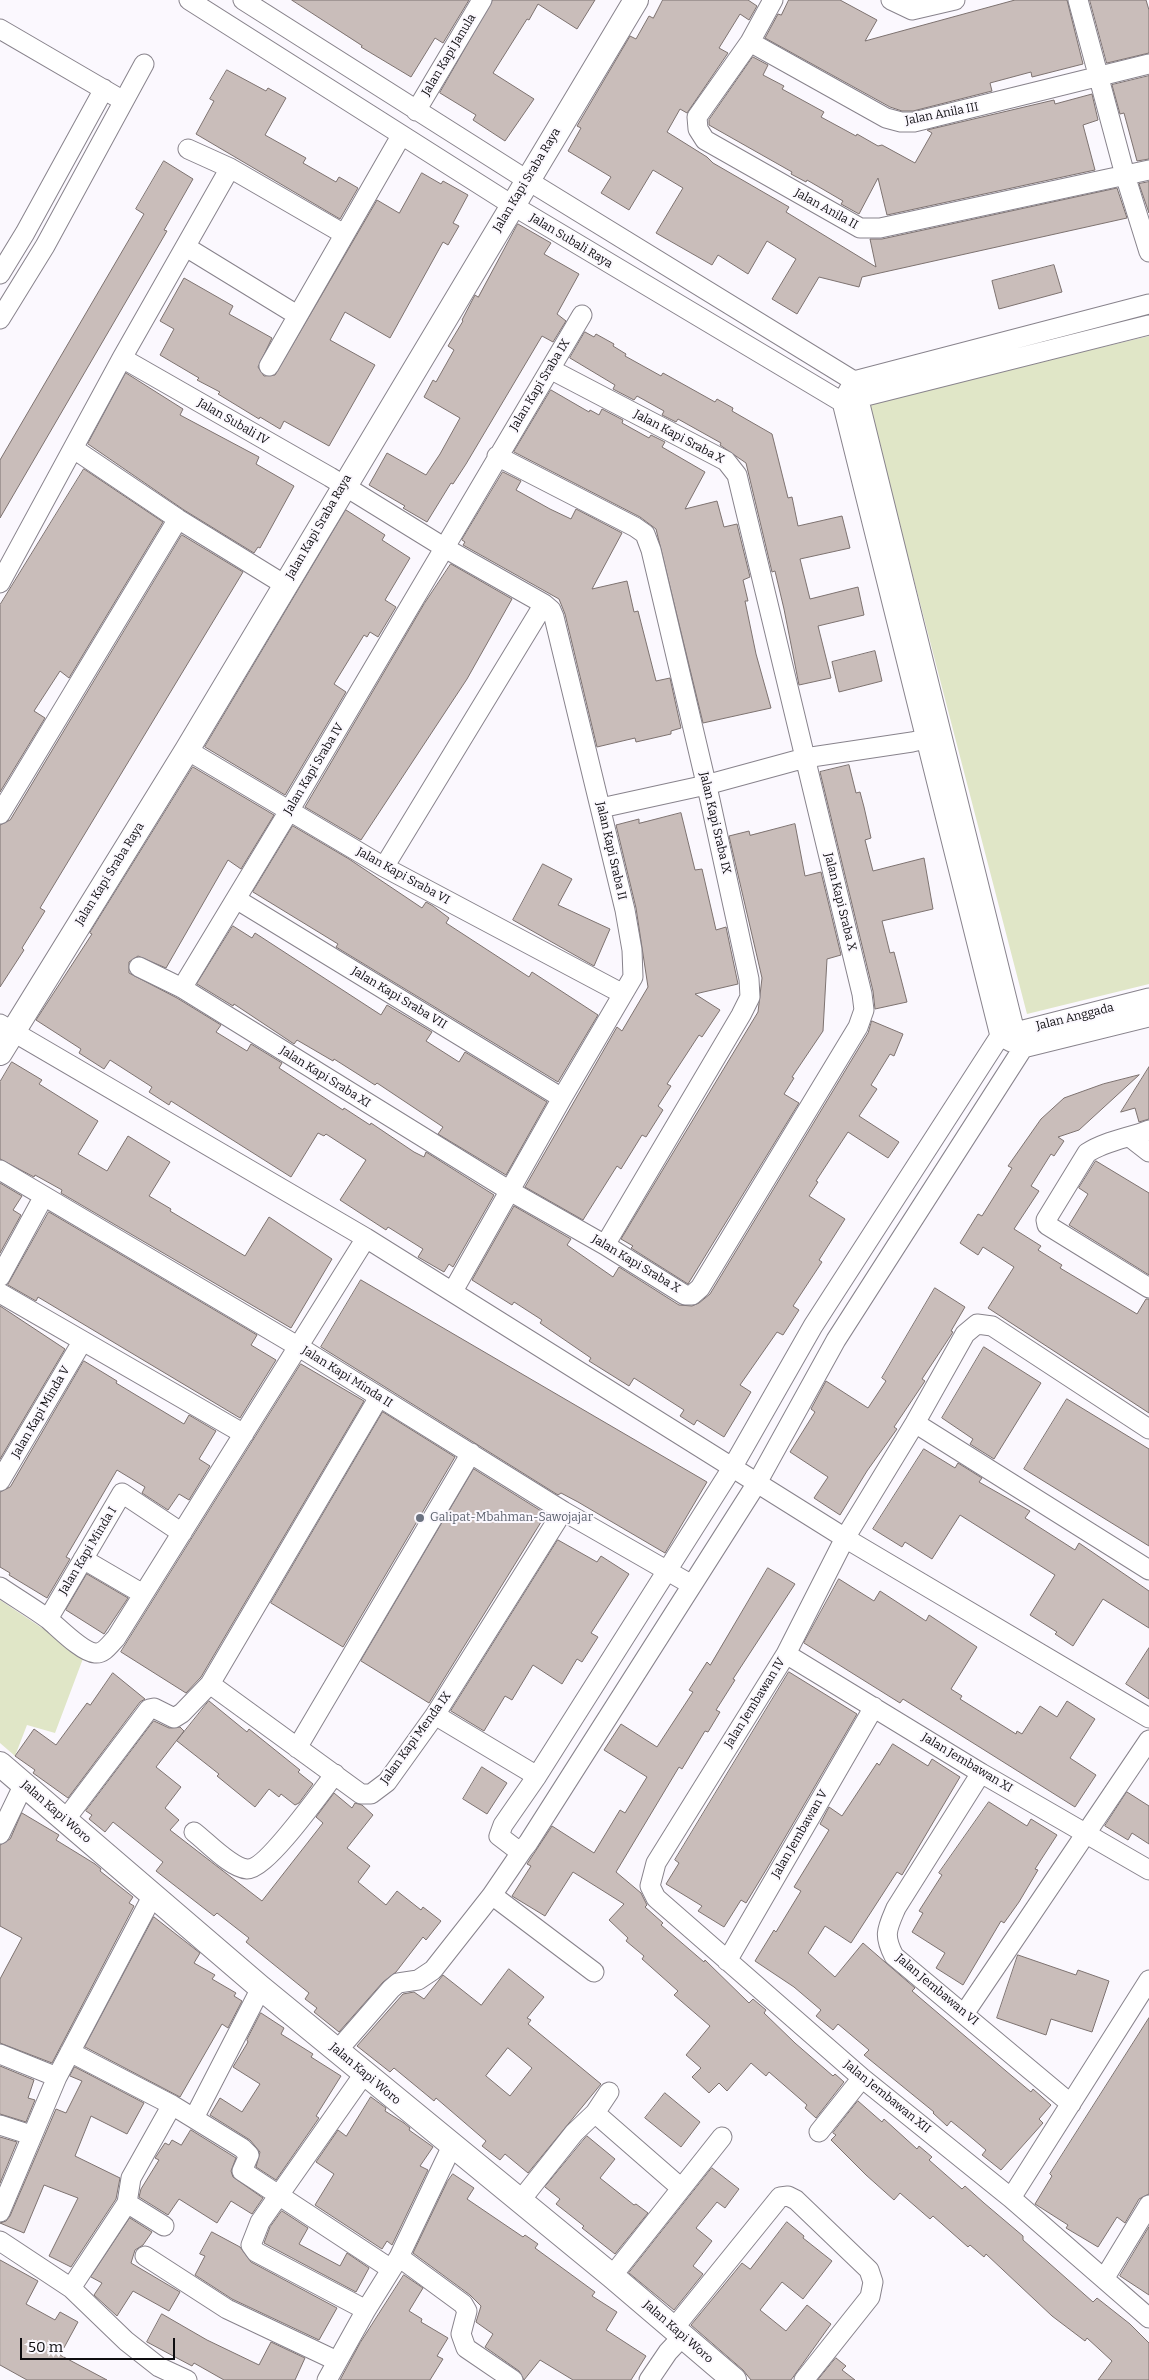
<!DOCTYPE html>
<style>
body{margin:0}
#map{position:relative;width:1149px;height:2380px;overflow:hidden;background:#fbf8fe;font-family:Bitter,serif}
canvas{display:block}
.scale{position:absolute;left:20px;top:2338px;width:155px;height:22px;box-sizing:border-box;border:2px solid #0e0d10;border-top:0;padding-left:6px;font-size:15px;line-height:18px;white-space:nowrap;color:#0e0d10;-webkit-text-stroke:4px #fbf8fe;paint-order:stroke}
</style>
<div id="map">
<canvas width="1149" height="2380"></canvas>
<div class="scale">50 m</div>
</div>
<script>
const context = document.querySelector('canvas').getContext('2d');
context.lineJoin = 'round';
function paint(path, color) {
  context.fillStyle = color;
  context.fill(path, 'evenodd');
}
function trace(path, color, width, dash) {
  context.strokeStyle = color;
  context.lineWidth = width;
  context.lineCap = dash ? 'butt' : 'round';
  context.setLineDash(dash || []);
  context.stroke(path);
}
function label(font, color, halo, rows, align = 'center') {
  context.font = font + ' Bitter,serif';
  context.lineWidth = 4;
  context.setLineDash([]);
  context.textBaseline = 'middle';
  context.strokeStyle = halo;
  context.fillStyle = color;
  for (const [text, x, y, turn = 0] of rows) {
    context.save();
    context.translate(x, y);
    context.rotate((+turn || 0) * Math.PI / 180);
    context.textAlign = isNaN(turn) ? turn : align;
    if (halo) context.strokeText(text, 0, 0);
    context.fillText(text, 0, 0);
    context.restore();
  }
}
const green = new Path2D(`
 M1149,336v648l-122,30 -159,-611z
 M0,1600l84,56 -29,77 -28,-8 -12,31 -15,-13z`);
const building = new Path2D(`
 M292,0h177l-26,43 -8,-5 -24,39 -50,-30 1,-1z
 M493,0h102l-18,29 -39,-25 -9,16 -2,-1 -34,54 41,26 -29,42 -32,-21 3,-5 -36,-22z
 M663,0h85l9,6 -8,14 -9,-6 -21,34 9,5 -41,60 -7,-4 -13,23 40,25 6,6 76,44 -3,5 90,55 -6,-28h12l235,-51 10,30 -265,59 -3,10 -40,-10 -22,37 -25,-15 24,-40 -29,-18 -19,33 -30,-19 -6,10 -56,-32 27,-45 -30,-18 -24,40 -28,-17 10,-16 -43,-26 13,-23 -4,-2 53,-90 6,3 13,-23 4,2z
 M789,0h51l37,20 -12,21 150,-41h52l16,64 -51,13 -1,-5 -41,11 2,8 -79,20h-11l-12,-4 -125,-69 13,-24 3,1z
 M1090,0h56l3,10v43l-42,10z
 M753,57l15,8 -5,10 21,11 -2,3 42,23 -3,5 35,19 1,-2 21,12 4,-1 33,18 17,-30 -5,-3 127,-30 1,4 37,-10 6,26 -15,5 12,45 -208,45 -9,-37 -19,36 -18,-10 2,-3 -36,-21 -1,2 -15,-8 1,-2 -83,-47v-5z
 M227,70l39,21 2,-3 18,10 -21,37 41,23 -3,5 33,19 3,-5 19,11 -18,31 -144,-85 18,-33 -4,-2z
 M1149,76v83l-12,2 -13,-48 -4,1 -8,-29z
 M164,161l29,18 -29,51 3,1 -18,31 -149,256v-58l144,-246 -8,-5z
 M422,173l19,11 2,-3 25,14 -15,28 6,3 -11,19 -5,-3 -53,96 -45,-26 -15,28 45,25 -46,81 -45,-25 -4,8 -20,-12 -1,2 -41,-25 2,-2 -23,-12 2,-2 -39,-23 14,-26 -14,-8 24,-43 49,28 -4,8 43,24 -14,29 6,9 11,-1 102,-175 22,13z
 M1149,182v31l-10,-29z
 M518,224l33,19 -7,11 35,20 -22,40 9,7 -13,21 -11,-6 -76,128 -13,20 -2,-1 -24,39 -24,-14 2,-2 -36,-21 18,-32 39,22 14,-21 20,-36 -36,-21 9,-17 3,2 18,-32 -6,-4 15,-25 -1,-1 13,-25 3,2z
 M1054,265l8,27 -63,17 -7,-28z
 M585,332l9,5 2,-3 18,10 -1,2 13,8 -1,2 36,20 2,-3 52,29 2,-3 16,9 -1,3 40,23 16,64 4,-1 6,29 44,-10 8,32 -50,11 10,40 48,-12 6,28 -46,11 13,52 -32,7 -15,-76 -9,-38 -3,1 -26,-109 -26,-18 1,-2 -43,-24 -2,3 -14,-7 2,-4 -27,-15 -3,4 -21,-11 2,-4 -45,-27z
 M126,373l57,36 -3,6 79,42 -3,7 38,22 -34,62 -2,-1 -4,6 -70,-43 -96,-66z
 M551,390l38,22 1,-2 9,5 3,-6 21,11 -1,3 27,15 2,-3 14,7 -3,5 43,25 -20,37 32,-8 7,26 13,-3 13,53 -7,3 5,21h-3l11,53 15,54 -68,15 -47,-194 -16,-12 -126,-65z
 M84,469l79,53 -94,156 -9,-7 -26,40 11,7 -45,74v-187z
 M503,472l18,9 -5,9 34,19 21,10 5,-10 46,24 -30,56 35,-8 7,31 4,-1 18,70 14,-3 11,50 -10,3v3l-35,8 -1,-4 -38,9 -32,-133 -6,-15 -96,-54 2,-3 -3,-2z
 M346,510l39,25 -3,5 28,18 -25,42 11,7 -18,30 -8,-5 -3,5 -3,-2 -30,49 12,8 -61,103 -80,-48z
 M182,535l61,37 -203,336 5,3 -23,37 2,2 -24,37v-162l10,-5z
 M451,564l61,35 -45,80 -106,161 -56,-33 119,-203z
 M875,651l7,30 -43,11 -7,-30z
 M849,765l7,28 4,-1 4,15 7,31 -6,2 8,31 51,-13 9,51 -51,12 8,32 4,-1 13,50 -32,7 -2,-18 -53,-219z
 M193,767l81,48 -33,54 -13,-9 -62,108 -28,-12 -9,6v11l48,25 44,27 -5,7 31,19 4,-7 31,19 -3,5 64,42 1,-2 26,17 1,-2 43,29 10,5 2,-5 68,43 -41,72 -4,-3 -5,8 -26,-15 5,-8 -35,-22 -2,3 -46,-30 26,-40 -40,-26 -2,2 -6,-3 -27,44 -120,-76 -2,4 -20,-13 3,-5 -42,-27 -6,9 -25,-16 2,-4 -45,-29 56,-86 -2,-1z
 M681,813l14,57 7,-1 14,61 10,-3 12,57 -43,10 25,16 -18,27 -3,-2 -32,49 4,2 -13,20 5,4 -17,27 -4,-2 -21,34 -4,-3 -34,54 -58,-33 92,-160 5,4 26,-44 -12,-79 -20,-83 23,-6v4z
 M795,824l10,52 16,-4 20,83 -14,4 -4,72 -31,46 2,1 -10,16 15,9 -111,181 -57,-36 2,-2 -12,-7 137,-227 4,-34 -33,-142 20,-5 1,4z
 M293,826l56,33 73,49 4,-6 7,4 16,12 -3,5 83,54 3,-5 66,43 -40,67 -222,-135 2,-3 -85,-52z
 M543,864l29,15 -14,26 52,24 -16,37 -81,-46z
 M233,926l19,12 3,-5 126,82 6,-10 45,27 -6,9 33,21 6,-10 82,50 -41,73 -68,-41 5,-7 -66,-44 -2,2 -41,-26 -1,2 -36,-21 -3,4 -60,-40 -1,2 -36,-22z
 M872,1021l31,13 -9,22 -4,-2 -19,31 6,4 -18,27 40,26 -11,16 -40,-26 -32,49 2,1 -9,14 36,23 -26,41 3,2 -29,44 6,4 -16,25 -6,-3 -37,53 11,7 -27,45 -27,-17 -3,5 -14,-9 4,-6 -50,-32 -5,8 -40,-25 2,-3 -51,-35 2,-3 -28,-18 -2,3 -40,-25 42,-74 57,33 -4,6 46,32 6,-10 60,38 13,1 7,-3 11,-9 158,-261z
 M12,1062l30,18 -3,4 59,37 -20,33 29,17 21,-35 42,26 -21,34 22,13 -1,2 75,45 24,-39 63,42 -41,69 -230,-135 1,-3 -27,-15 -1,2 -34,-18v-77z
 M1149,1067v52l-10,3 -4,-14 -14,4z
 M1139,1075l-60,55 -21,7 6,4 -10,15 -3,-2 -20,32 8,5 -25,38 27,17 -3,4 24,15 -2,3 77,46 9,-15h3v114l-161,-105 26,-41 -31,-20 -5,8 -18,-12 18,-29 4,2 30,-48 -4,-2 33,-47 23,-21 39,-14z
 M1096,1161l53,32v82l-80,-50 19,-31 -9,-6z
 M0,1183l22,13 -9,14 8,5 -21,38z
 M49,1212l208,123 -6,10 25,15 -36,58 -202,-121 -2,4 -28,-16z
 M361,1280l346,202 -42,71 -87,-51 -17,-9 -3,2 -237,-148z
 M935,1288l30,19 -14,24 2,1 -31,47 3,2 -31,46 3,2 -30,42 -27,44 -26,-17 14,-21 -38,-25 25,-40 -4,-3 15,-28 42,27 18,-27 -4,-3z
 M0,1306l65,43 -65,110z
 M984,1347l57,36 -47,76 -24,-15 3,-5 -31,-21z
 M84,1361l33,20 -1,2 68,41 5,-9 27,16 -17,28 11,7 -21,34 -10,-6 -11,16 -26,-17 3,-6 -28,-17 -51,87 4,2 -23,39 -38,-23 1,-2 -10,-6v-75l10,-5z
 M301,1364l63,37 -163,276 -15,16 -65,-41z
 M1067,1399l82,50v97l-125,-77z
 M383,1412l72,45 -112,190 -72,-44z
 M924,1449l31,19 3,-5 24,15 -3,4 51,29 -5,7 50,32 4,-7 70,48v37l-46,-29 -30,47 -18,-12 2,-2 -27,-17 25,-40 -95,-60 -28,44 -27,-17 -3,5 -29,-18z
 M474,1469l72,45 -117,189 -68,-42z
 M558,1540l39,22 4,-6 28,18 -38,59 7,4 -16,25 -5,-3 -15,25 -29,-19 -21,35 -7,-4 -21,35 -33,-20z
 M768,1568l27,16 -62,95 2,1 -19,30 4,2 -12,20 -3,-1 -23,38 -3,-2 -63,105 25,21 6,12 -2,2 18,16 -2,2 43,37 1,-2 44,43 4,-4 13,11 -2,3 31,30 38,33 2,-2 9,8 -28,36 -11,-10 2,-3 -38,-33 -3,4 -15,-13 -24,28 -8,-8 -10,10 -17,-16 9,-9 -15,-13 24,-29 -36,-31 4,-4 -36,-32 2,-3 -18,-15 2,-3 -19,-18 15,-16 -51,-32 -28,44 -33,-20 19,-30 -4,-2 25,-38 42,27 26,-43 5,3 22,-36 -43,-27 17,-26 36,23 36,-55 -4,-2 18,-28 3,3z
 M87,1574l41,24 -24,36 -38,-24z
 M839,1579l35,22 6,-10 46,30 3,-6 48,32 -26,42 11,7 -2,3 56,35 1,-3 5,3 18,-28 17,11 10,-16 28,18 -25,39 26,17 -21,32 -172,-108 -3,4 -96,-60z
 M1149,1648v51l-23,-15z
 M789,1672l68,42 -91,156 -20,33 -5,-3 -17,27 -26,-16 4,-5 -36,-22 13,-21 -4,-3z
 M113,1673l32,26 -5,3 -72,96 -35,-25 2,-3 -20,-14 19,-27 22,16 31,-42 3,2z
 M209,1701l38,31 2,-3 51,41 -2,2 15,12 -14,19 -4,2 -14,-11 -2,3 -10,-8 -14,18 -38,-31 2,-2 -42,-33z
 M154,1721l15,7 11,-1 4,4 -28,36 25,20 -16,21 14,12 -9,10 92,71 61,-78 -7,-6 18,-24 18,15 3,-5 7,2 11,10 -26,33 23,18 -12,16 28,23 11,-14 24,19 2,-3 18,14 -15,19 -3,-3 -27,35 -13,10 -44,50 -25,-20 3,-4 -12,-9 4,-6 -63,-51 3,-4 -32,-25 -3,3 -58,-45 7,-9 -50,-40 -8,10 -16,-13 3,-4 -6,-4z
 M893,1744l35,22 4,-7 28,18 -58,98 -5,-3 -46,71 -26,-17 -17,27 27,24 28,-34 52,45 -3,3 94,80 25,21 2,-3 18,16 -12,14 4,4 -42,47 -19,-15 4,-5 -19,-16 -16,-13 -4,5 -14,-13 1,-1 -70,-57 5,-5 -31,-26 -5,6 -17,-14 5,-6 -27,-23 -39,-26 19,-31 2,2 25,-41 -7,-4 35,-57 -9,-6 9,-17 13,9 35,-53 2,2z
 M482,1767l25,16 -20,31 -24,-15z
 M1127,1792l22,14v38l-17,-11 -4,7 -23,-14z
 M989,1802l38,24 4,-7 26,16 -22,34 3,1 -19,32 -15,21 -3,-2 -38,64 -27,-17 9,-15 -33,-21 11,-19 -4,-2 23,-36 -3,-2z
 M22,1813l37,22 -3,5 39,24 6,5 -1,2 33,26 -4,6 5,3 -82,157 -52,-20v-64l22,-41 -22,-12v-81l10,-6z
 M154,1917l46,36 -6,10 21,12 -3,4 24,14 -2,3 8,5 -14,27 -6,-4 -42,73 -95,-50z
 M1018,1955l58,20 2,-5 31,11 -17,51 -41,-13 -5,16 -49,-17z
 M509,1969l35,28 -17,21 4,2 -3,4 73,60 -73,89 -23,-19 -5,6 -18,-14 4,-5 -50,-43 -2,3 -40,-33 -4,4 -33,-26 46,-52 11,-2 10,7 19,-24 38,30zM508,2048l24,20 -22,28 -24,-20z
 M261,2013l23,15 -3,6 32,20 -2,3 30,19 -25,40 3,2 -43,62 -20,-13 4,-15 -10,-12 -40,-25 10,-17 22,14 18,-28 -27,-17 15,-25 -1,-2z
 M1149,2018v176l-10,5 -14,24 -8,-6 -19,30 -32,-19 2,-3 -33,-21 17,-28 -2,-2z
 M0,2066l34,14 -6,18 7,2 -9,22 -26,-8z
 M75,2067l69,36 -17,31 -36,-18 -16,40 45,22 -4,21 -45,68 -22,-11 29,-58 -34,-13 -20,48 -24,-10 6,-2 4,-5 46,-107 10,4 16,-32 -12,-5z
 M665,2093l35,29 -19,25 -36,-29z
 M371,2097l15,11 -1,3 19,12 6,5 -1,2 24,17 -13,19 8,4 -36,75 -5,-4 -5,8 -67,-44 19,-31 -18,-12 22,-32 8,6z
 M858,2101l24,21 2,-3 33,30 2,-3 13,11 -3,3 33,29 3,-3 19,17 39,33v4l70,62 4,-4 33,26 19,19v37h-51l14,-19 -25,-23 -2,3 -33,-25 -66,-62 -2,3 -14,-12 -2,2 -35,-31 -3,3 -30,-26 -6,7 -28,-25 -35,-35 5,-5 -3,-2z
 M191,2130l45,28 -5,13 2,6 30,21 -11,16 -21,-13 -14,22 -38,-24 -11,16 -29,-18 2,-8 18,-29 -4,-2 10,-15 4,2 3,-5 9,5z
 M587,2136l28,23 -15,19 34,27 2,-1 12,9 -33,41 -33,-26 2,-2 -28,-22 4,-5 -15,-12z
 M0,2137l17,5 -17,41z
 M712,2168l27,21 -14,19 -8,-6 -21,26 16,13 -19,25 10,8 -29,36 -45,-37z
 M453,2174l21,14 -7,11 56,38 2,-2 13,9 -3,4 60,44 -3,4 25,16 -11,18 40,26 -15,24h-58l-33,-20 -16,20 -5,-9 -34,-24 8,-13 -17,-12 5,-16 -11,-11 -57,-42 34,-71z
 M282,2211l26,17 -9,16 41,22 7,-13 22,15 -13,24 -92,-49 6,-16z
 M130,2218l22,14 -9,13 -8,5 -4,13 49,29 -11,19 -36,-20 -16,25 -23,-21 8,-12 -11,-6z
 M787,2222l17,14 -1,2 29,23 -29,38 -21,-17 -22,28 26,21 21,-26 24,19 -40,56h-40l-8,-10 -52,-45 51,-62 8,6z
 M1149,2227v68l-29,-19z
 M212,2232l28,15 11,15 86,46 -18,32 -87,-41 -37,-24 10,-19 -5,-2z
 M0,2260l38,21 -12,23 29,16 5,-8 18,10 -18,33 47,25h-80l-27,-15z
 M404,2275l19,13 -14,23 13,8 -1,3 27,16 -11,18 6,3 -13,21h-90l20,-37z
 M162,2314l45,26 52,25 12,-23 34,16 -10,22h-71l-30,-17 -2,3 -45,-24z
 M836,2358l10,8 -4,4 13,10h-37z`);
const minor = new Path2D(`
 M189,0l323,205 330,197 307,-77
 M243,0l284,180 327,201
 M773,0l-23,42 -53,75 1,12 7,11 155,88h20l269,-58
 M891,0l21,10 43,-10
 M1078,0l47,175 24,77
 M0,29l115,67
 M750,42l136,76 15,4h13l235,-58
 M416,111l66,-111
 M230,168l114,66
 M186,247l111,68
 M0,274l25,-41 79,-144
 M0,319l45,-73 99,-182
 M122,358l208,119 115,71 99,56 7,6 3,7 71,293 7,40 1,27 -71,121 -109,193
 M269,366l132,-230
 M856,388l159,644 5,11
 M74,449l104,70 107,66
 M497,456l138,71 10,7 6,16 59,250 39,179 1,18 -9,18 -136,230
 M0,583l122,-225 108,-190 -42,-19
 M187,750l197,117 239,127
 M601,808l105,-23 99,-27 107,-16 26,-6
 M0,814l178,-295
 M384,867l160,-263
 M236,899l326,199
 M139,967l43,21 328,203 95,54 80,50h7l8,-7 158,-261 6,-17 -2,-16 -125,-519 -11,-14 -176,-92
 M182,988l107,-177 293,-496
 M0,1024l366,214 479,300 304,180
 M1011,1042l-11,-6 -158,-634 12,-21 295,-77
 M1023,1048l-187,292 -79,143 -229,360 -4,5 -8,1 -17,-13 4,-11 34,-49 195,-308 81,-142 187,-290 149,-38
 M1023,1048l126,-31
 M1149,1130c-20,8 -44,11 -62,23l-41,67 1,5 102,63
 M1131,1138l18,14
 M0,1170l299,177 264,164 129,74
 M0,1277l44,-81
 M0,1293l244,141
 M915,1423l234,147
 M1149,1429l-157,-103 -15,-2 -12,10 -50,89 -70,115 -59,116 -130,209 -6,23 6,12 206,180 149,120 138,120
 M0,1481l82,-139
 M83,1559l60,35
 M0,1587c16,11 33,21 48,32 11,9 34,33 47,34 9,1 15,-9 21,-15l250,-400
 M48,1619l74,-126 60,40
 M786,1654l195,119 168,97
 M210,1684l151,110h10l16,-12 48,-67 128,-204
 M435,1715l102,61
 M297,1748l174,-295
 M981,1773l-85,135c-9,21 -13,27 -2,48l177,148
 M65,1820l84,-111 5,-1 20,10 8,-5 28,-29 169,-287
 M194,1832c13,10 37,36 53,37 19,1 74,-77 88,-95
 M0,1834l24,-50
 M492,1895l32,-47
 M727,1961l147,-254
 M964,2014l185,-274
 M337,2051l54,-62 7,-6 20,-3 15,-10 59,-75 102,77
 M70,2052l102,53 70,43 7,7 -7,16 149,98
 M0,2054l57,23
 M364,2074l-104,148 -9,23 5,7 110,58
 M595,2113l14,-21
 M194,2118l67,-130
 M0,2125l31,10
 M819,2132l43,-54
 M1011,2198l138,-218
 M520,2201l54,-68 21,-20 86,75
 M127,2203l37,23
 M0,2212l57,-135 96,-182
 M0,2241l71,47 55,53 33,26 28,13
 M145,2256l82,53 110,52
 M399,2257l64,47 4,7 -6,23 5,14 47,32
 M612,2276l110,-139
 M1104,2279l45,-74
 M71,2288l56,-85 4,-25 41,-73
 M674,2328l106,-131 8,-1 8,4 73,70 4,12 -3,15 -66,83
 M327,2380l39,-70 33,-53 53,-111
 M649,2380l19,-28 15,-16`);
const tertiary = new Path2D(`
 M0,1053l187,-303 449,-750
 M0,1764l261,224 351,288 122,104`);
const markers = [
 [420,1518,5,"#6b7280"]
];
const streetNames = [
 ["Jalan Kapi Janula",449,55,-59],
 ["Jalan Anila III",942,114,-11],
 ["Jalan Kapi Sraba Raya",527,180,-59],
 ["Jalan Anila II",826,209,29],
 ["Jalan Subali Raya",571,241,31],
 ["Jalan Kapi Sraba IX",540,385,-59],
 ["Jalan Subali IV",233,422,30],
 ["Jalan Kapi Sraba X",679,437,28],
 ["Jalan Kapi Sraba Raya",319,527,-60],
 ["Jalan Kapi Sraba IV",314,769,-59],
 ["Jalan Kapi Sraba IX",715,823,77],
 ["Jalan Kapi Sraba II",611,851,77],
 ["Jalan Kapi Sraba Raya",110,874,-58],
 ["Jalan Kapi Sraba VI",403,876,29],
 ["Jalan Kapi Sraba X",840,902,76],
 ["Jalan Kapi Sraba VII",399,998,31],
 ["Jalan Anggada",1075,1017,-14],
 ["Jalan Kapi Sraba XI",325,1077,32],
 ["Jalan Kapi Sraba X",636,1264,31],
 ["Jalan Kapi Minda II",347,1377,32],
 ["Jalan Kapi Minda V",41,1412,-60],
 ["Jalan Kapi Minda I",88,1551,-59],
 ["Jalan Jembawan IV",755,1703,-58],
 ["Jalan Kapi Menda IX",416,1738,-54],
 ["Jalan Jembawan XI",967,1763,31],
 ["Jalan Kapi Woro",56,1812,41],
 ["Jalan Jembawan V",800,1834,-60],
 ["Jalan Jembawan VI",937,1990,40],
 ["Jalan Kapi Woro",365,2074,40],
 ["Jalan Jembawan XII",887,2097,39],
 ["Jalan Kapi Woro",678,2332,41]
];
const worshipNames = [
 ["Galipat-Mbahman-Sawojajar",430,1518]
];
paint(green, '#e0e6c7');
paint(building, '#c9bdba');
trace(building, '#7d7270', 1);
trace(minor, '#88838c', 21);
trace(tertiary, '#88838c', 26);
trace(minor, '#fff', 19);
trace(tertiary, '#fff', 24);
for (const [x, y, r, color] of markers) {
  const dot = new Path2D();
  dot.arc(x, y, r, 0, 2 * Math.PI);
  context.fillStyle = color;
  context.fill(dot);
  trace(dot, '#fbf8fe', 2);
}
label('12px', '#0e0d10', '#fbf8fe', streetNames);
label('12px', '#5b616d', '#fbf8fe', worshipNames, 'left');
</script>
